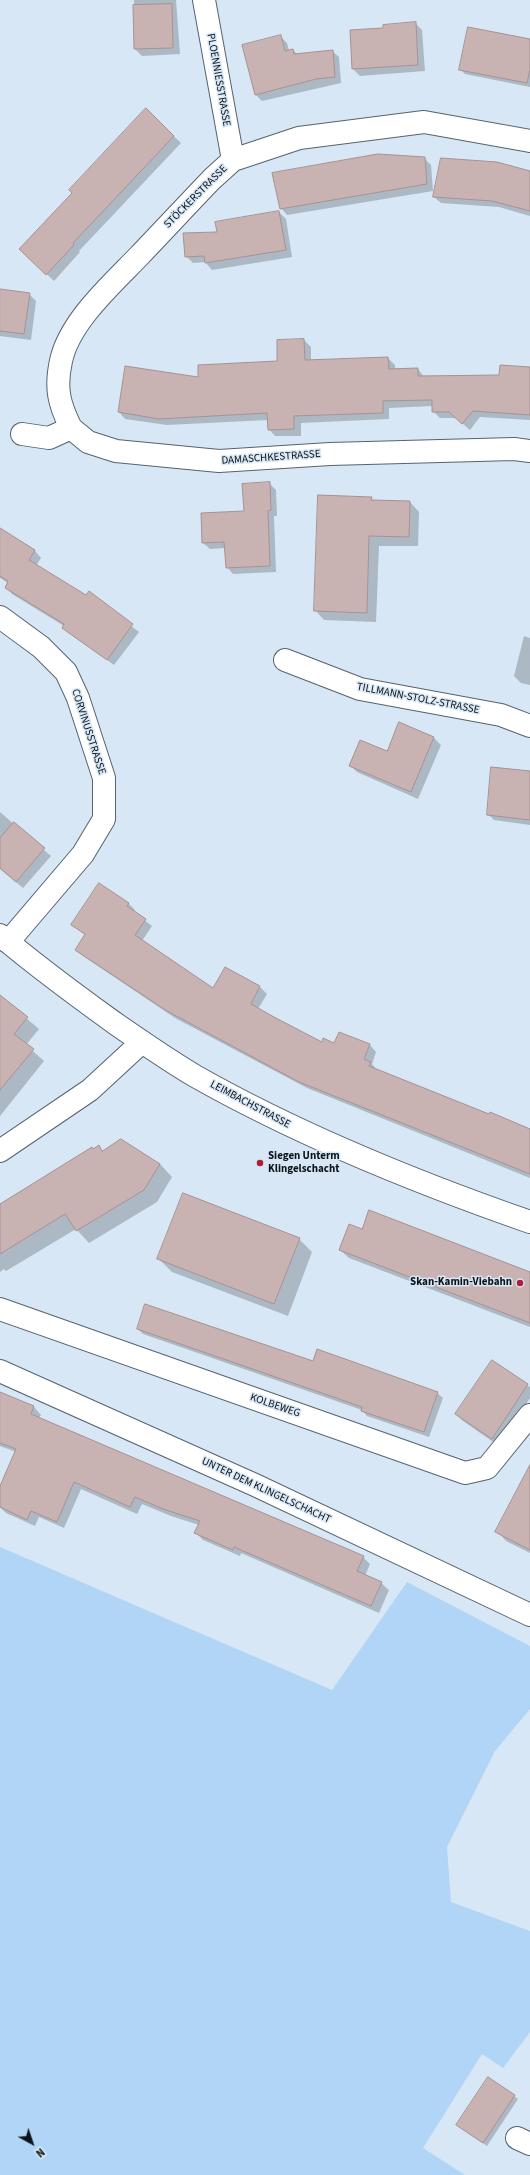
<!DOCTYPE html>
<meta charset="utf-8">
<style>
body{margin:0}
#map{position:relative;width:530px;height:2175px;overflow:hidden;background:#d7e7f5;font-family:"Source Sans 3",sans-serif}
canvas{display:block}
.north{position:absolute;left:12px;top:2123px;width:40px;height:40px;-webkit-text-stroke:3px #d7e7f5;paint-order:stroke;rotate:140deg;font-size:11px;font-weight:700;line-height:16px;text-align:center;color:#0d1318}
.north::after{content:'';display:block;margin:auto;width:14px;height:18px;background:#0d1318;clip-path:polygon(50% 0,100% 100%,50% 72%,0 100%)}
</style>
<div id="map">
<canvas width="530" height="2175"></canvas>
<div class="north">N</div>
</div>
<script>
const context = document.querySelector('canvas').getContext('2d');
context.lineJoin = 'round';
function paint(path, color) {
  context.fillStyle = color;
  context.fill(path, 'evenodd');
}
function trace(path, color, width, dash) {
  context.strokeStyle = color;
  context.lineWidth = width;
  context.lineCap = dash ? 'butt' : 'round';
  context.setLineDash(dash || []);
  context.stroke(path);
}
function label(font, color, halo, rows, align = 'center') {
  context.font = font + ' "Source Sans 3",sans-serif';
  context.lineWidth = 3;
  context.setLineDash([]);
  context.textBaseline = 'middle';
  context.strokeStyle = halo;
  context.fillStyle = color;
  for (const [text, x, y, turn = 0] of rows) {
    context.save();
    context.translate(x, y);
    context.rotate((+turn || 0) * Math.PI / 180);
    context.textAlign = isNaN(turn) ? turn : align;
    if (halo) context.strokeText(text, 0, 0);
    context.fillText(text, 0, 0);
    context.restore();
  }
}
const green = new Path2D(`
 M0,1547l332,143 75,-108 123,64v63l-35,42 -48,96 4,55 79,29v101l-27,36 -21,-14 -59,94 42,27h-465z`);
const shadow = new Path2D(`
 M134,0h42l4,54 -38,2 -7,-7z
 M415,23l7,7 3,41 -65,5 -7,-7 31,-40z
 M281,37l6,6 2,8 4,-1 5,5 34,-4 7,6 2,26 -79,18 -7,-7z
 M530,40v47l-65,-13 -5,-5z
 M146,110l35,33 -102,108 1,1 -26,29 -34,-32 53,-56z
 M424,158l7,7 2,26 -146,24 -6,-7z
 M530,172v44l-31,-9 -58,-4 -7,-6z
 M279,212l7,7 6,38 -80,13 -7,-8 -12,1 -7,-7 32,-23z
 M0,290l29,4 7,7 -5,39 -31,-4z
 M304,340l7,7v14l77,-3 7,7v4h23l6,8 76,-1 30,-8v52l-50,-3 -10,13 -14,-12h-16l-7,-7v-5l-44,2v11l-88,4v13h-26l-6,-7 -1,-9 -101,5 -42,-6 -6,-7 80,-34 79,-16z
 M270,484l6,6 1,26h-3l2,56 -43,2 -6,-7 -1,-19 -16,1 -7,-6 42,-31z
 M371,498l3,3 36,1 9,10 -1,34h-39l-3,76 -52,-2 -9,-10z
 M0,529l35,22 6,7 -5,8 51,30 3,-3 49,39 -25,33 -44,-31 -7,-6 1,-2 -52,-32 -6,-7 2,-4 -8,-5z
 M524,636l6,2v47l-9,-2 -7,-7z
 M400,723l34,15 7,7 -23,54 -61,-27 -7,-7 38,-13z
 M530,772v53l-36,-5 -6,-6z
 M0,812l51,44 -28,32 -23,-19z
 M128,903l7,7 -1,2 18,14 -10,15 72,48 11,-21 35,19 7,7 -9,15 64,34 13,1 4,-11 31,12 6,7 -4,12 5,6 112,46 41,13v49l-223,-90 -132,-70 -92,-62 -7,-6 9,-15 -12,-10z
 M0,996l39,33 -13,16 18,16 -44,55z
 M99,1147l4,4 57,13 12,13 -15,25 -68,41 -13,-14 -70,42 -2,-2 -4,3v-67l92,-57 2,2z
 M363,1230l80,11 87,31v55l-181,-69 -9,-8z
 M299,1239l13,13 -24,64 -116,-44 -13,-13z
 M138,1329l175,33 124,31 6,5 -14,39 -62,-21 -5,-6 -219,-76z
 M527,1385l3,2v11l-31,48 -36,-25 -7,-7z
 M0,1393l34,14 7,8 -2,3 324,139 7,7 -5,12 16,7 8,7 -10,23 -138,-60 -1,3 -37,-16 -7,-7 3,-8 -28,-9 -29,-12 -5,10 -56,-25 -17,39 -25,-11 -4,9 -29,-13 -6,-6v-19l16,-36 -16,-6z
 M530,1470v83l-24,-12 -9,-10z
 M514,2096l4,3 -31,47 -26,-18z`);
const building = new Path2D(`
 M172,4l1,44 -39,1 -1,-44z
 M416,22l2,43 -66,4 -2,-39 33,-2v-3z
 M468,27l62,12v31l-3,13 -68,-13z
 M281,35l4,16 8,-2 1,5 39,-4 2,27 -19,2 -61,16 -13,-50z
 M146,108l28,28 -101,107 1,2 -28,30 -27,-26 53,-56 -3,-3z
 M378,154l47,3 2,27 -147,25 -8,-36z
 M441,158l56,4 33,9v40l-38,-10 -59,-4z
 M279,211l7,39 -81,13 -1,-7 -19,1 -2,-24 34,-1 -2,-10z
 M0,289l30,4 -6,41 -24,-3z
 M304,339l1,21 83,-3 1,12 29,-1v8l81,-1 1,-10 30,2v48l-57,-4 -11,13 -13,-12h-17v-12l-49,1v12l-89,3v13l-26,1 -1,-17 -108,6 -41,-7 7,-46 73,11v-12l79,-4v-21z
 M270,482l1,28 -3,1 2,55 -44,2 -2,-26 -22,1 -1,-30 43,-2 -2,-27z
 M318,495l54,2 -1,3 39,1 -1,36 -40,-1 -2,77 -53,-2z
 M0,528l35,22 -6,10 57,35 3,-4 44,33 -26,36 -45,-32 2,-4 -59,-36 3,-7 -8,-5z
 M399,722l35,15 -23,55 -62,-26 11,-26 27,11z
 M491,767l39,4v49l-43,-5z
 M14,822l31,26 -29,34 -16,-14v-30z
 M99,883l30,20 -2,3 19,13 -11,16 78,53 12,-21 35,19 -9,18 23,13 48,25 1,-4 11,5 5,-11 31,12 -6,15 7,3 -2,4 120,48 1,-2 40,17v45l-231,-92 -132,-71 -92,-61 10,-16 -14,-9z
 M0,995l28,22 -14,17 20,15 -34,41z
 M121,1139l39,25 -16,26 -68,41 -11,-17 -65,40v-50l92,-57 1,2 6,-4 3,6z
 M183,1193l117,45 -26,66 -117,-45z
 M369,1210l161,62v51l-191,-73 10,-26 13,5z
 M145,1304l168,57 4,-12 121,43 -14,40 -63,-21 1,-4 -225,-78z
 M492,1360l36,24 -36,55 -37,-25z
 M0,1392l34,14 -3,8 333,142 -7,15 25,11 -11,24 -137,-59 -1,3 -39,-17 6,-12 -37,-12 -28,-12 -5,10 -56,-25 -17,40 -26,-11 -4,9 -27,-13v-21l16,-37 -16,-6z
 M530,1465v85l-35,-18z
 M488,2077l27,18 -32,48 -27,-18z`);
const street = new Path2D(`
 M204,0l29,160
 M71,428c-12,-24 -16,-40 -10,-67 8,-39 51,-77 78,-105 24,-25 48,-51 73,-77l21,-19 66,-22 125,-16 106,19
 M22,434l27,4 22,-10 17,14 28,9 103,10 111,-7 184,-5 16,2
 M0,617l41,30 25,25 12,26 26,80v41l-21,35 -75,88
 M285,660l75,29 141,26 29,11
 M0,1151l90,-61 52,-48
 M0,1309l465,164 22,-5 43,-53
 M0,1371l255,114 275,130
 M517,2138l13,6`);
const secondary = new Path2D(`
 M0,935c37,32 76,60 116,89 26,18 52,36 79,52 106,60 220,106 335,146`);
const markers = [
 [260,1163,4,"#b01c3b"],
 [520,1283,4,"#b01c3b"]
];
const streetNames = [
 ["PLOENNIESSTRASSE",218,80,80],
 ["STÖCKERSTRASSE",196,197,-45],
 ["DAMASCHKESTRASSE",271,458,-4],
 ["TILLMANN-STOLZ-STRASSE",418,699,11],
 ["CORVINUSSTRASSE",88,732,72],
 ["LEIMBACHSTRASSE",250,1105,28],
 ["KOLBEWEG",275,1406,19],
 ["UNTER DEM KLINGELSCHACHT",266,1491,25]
];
const poiNames = [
 ["Siegen Unterm",268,1157],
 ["Klingelschacht",268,1170],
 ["Skan-Kamin-Viebahn",512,1283,"right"]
];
paint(green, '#b0d5f6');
paint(shadow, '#0003');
paint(building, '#c8b2b2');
trace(building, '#a79191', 1);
trace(street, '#55636f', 24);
trace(secondary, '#55636f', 24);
trace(street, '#fff', 22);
trace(secondary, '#fff', 22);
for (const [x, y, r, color] of markers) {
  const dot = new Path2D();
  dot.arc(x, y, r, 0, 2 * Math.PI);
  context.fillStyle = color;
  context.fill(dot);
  trace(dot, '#d7e7f5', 1.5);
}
label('11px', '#0d1318', '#d7e7f5', streetNames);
label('bold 11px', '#0d1318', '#d7e7f5', poiNames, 'left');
</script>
